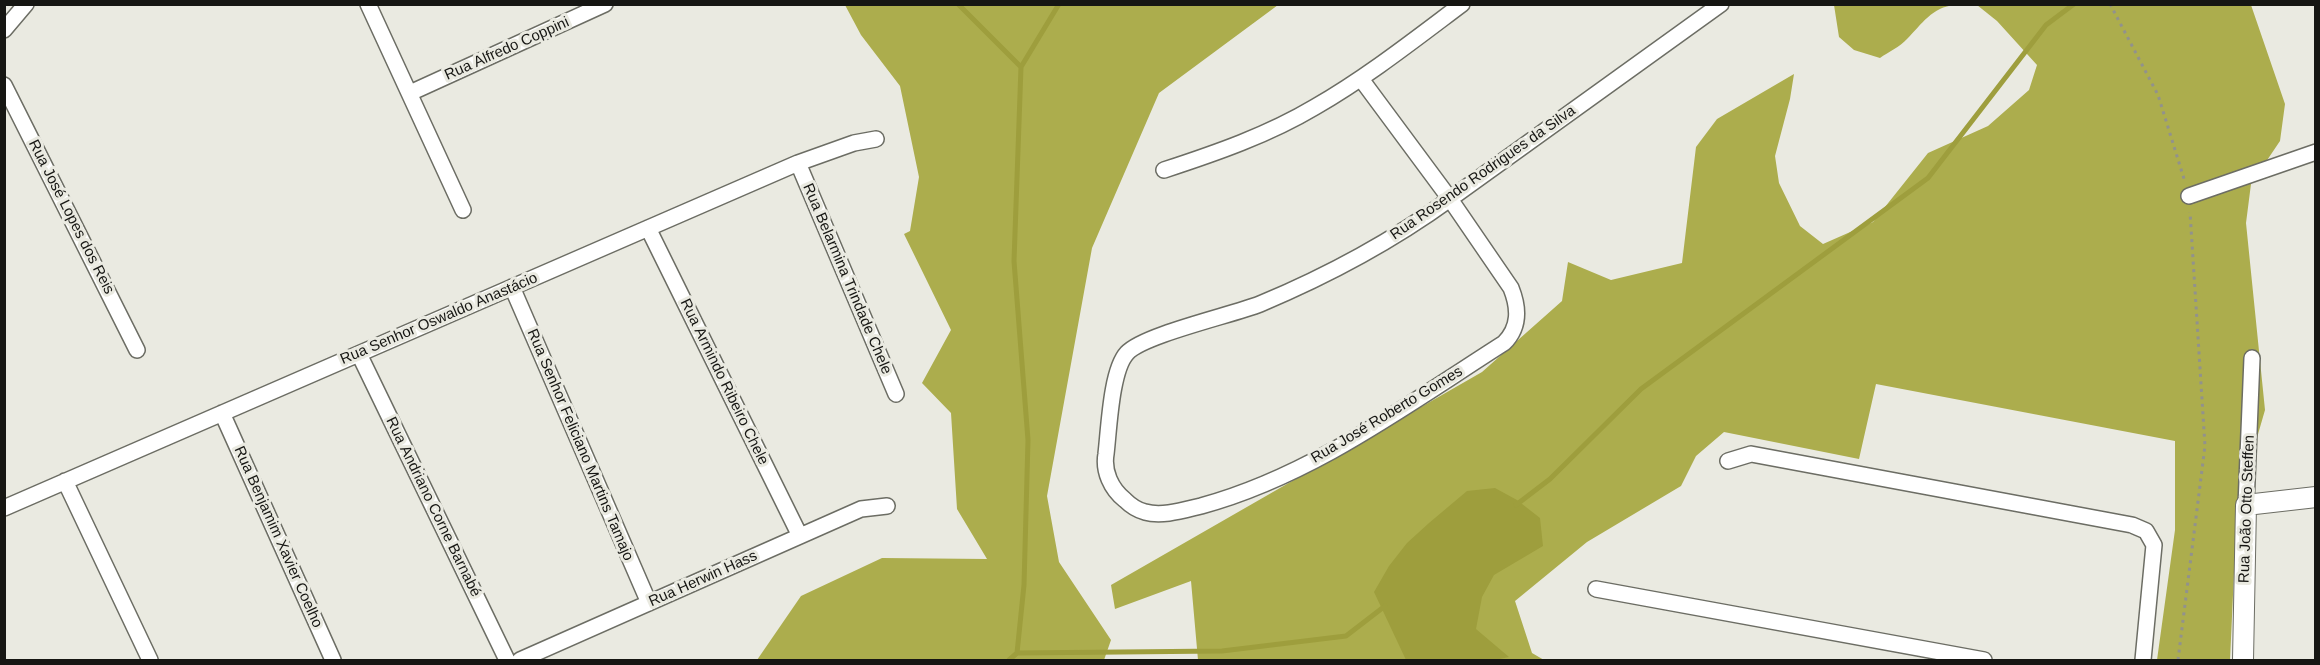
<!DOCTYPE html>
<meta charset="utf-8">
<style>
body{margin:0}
#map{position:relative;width:2320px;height:665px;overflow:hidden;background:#eaeae1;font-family:Helvetica,sans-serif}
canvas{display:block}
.frame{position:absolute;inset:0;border:6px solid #161613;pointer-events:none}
</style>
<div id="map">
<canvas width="2320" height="665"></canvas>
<div class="frame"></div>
</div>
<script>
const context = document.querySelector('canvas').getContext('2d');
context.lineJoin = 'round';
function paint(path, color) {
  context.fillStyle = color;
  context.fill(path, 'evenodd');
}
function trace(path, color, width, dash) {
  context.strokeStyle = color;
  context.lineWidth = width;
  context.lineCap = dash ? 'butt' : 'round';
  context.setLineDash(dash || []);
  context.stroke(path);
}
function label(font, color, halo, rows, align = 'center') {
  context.font = font + ' Helvetica,sans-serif';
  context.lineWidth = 6;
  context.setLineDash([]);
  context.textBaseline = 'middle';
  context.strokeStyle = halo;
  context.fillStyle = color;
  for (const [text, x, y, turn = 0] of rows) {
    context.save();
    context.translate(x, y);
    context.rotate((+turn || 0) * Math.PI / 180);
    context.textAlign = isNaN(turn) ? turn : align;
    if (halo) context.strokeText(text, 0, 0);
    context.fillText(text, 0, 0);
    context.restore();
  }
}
const forest = new Path2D(`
 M845,5h433l-119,88 -67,155 -45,248 12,66 52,78 -7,20h-347l44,-64 81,-38 105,1 -30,-50 -6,-96 -29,-30 29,-53 -47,-96 6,-3 9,-54 -19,-91 -39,-51z
 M1834,5v-1l121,1c-23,2 -33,19 -48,34 -7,8 -19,13 -27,19l-26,-8 -15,-13z
 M1977,5h274l34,99 -5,37 -29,43 -5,39 19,187 -28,97 -7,153h-73l18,-130v-89l-299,-57 -17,75 -135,-27 -28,24 -15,30 -94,56 -72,59 17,52 12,7h-346l-7,-79 -76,28 -4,-24 371,-213 80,-71 6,-39 43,18 71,-17 14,-116 21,-28 77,-45 -4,25 -15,57 4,27 21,43 23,18 50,-22 55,-69 60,-27 41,-36 8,-25 -40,-44z`);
const water = new Path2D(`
 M1495,488l22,12 23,18 3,28 -49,29 -12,22 -6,32 33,28 -14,3h-89l-32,-68 15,-26 18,-23 22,-20 38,-32z`);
const stream = new Path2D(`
 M958,4l63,63
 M1516,505l34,-26 91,-90 287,-211 118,-153 28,-21
 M1017,653l7,-68 4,-145 -14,-179 7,-194 38,-63
 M1009,660l8,-7 205,-2 124,-15 39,-30`);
const path = new Path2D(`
 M2110,4l48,91 27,87
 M2178,660l27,-214 -15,-234`);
const minor = new Path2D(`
 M368,4l95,206
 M4,30l22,-26
 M1361,79l89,120 61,89c8,20 9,39 -7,55 -96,61 -192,133 -303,163 -17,4 -39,11 -56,6 -8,-2 -15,-7 -20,-12 -14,-11 -22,-29 -19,-46 3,-25 5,-84 21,-101 16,-18 105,-38 133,-49 67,-28 132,-63 190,-105l271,-195
 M4,85l133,265
 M410,93l195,-89
 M798,163l98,231
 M1164,170c52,-17 104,-35 151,-63 52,-30 99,-67 147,-103
 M2189,196l127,-44
 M648,228l152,308
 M512,287l137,316
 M359,354l148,306
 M222,413l111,247
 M1728,461l23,-7 381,71 14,6 8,14 -11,115
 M65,481l85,179
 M2246,505l6,-147
 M4,508l794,-345 56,-20 22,-4
 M1596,589l388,71
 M520,660l341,-151 26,-3`);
const tertiary = new Path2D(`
 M2243,660l3,-155 70,-8`);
const streetNames = [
 ["Rua Alfredo Coppini",507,49,-24],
 ["Rua Rosendo Rodrigues da Silva",1483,173,-35],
 ["Rua José Lopes dos Reis",71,217,63],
 ["Rua Belarmina Trindade Chele",847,279,67],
 ["Rua Senhor Oswaldo Anastácio",439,319,-23],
 ["Rua Armindo Ribeiro Chele",724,382,64],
 ["Rua José Roberto Gomes",1387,415,-31],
 ["Rua Senhor Feliciano Martins Tamajo",580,445,67],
 ["Rua Andriano Corne Barnabé",433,507,64],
 ["Rua João Otto Steffen",2247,509,-88],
 ["Rua Benjamim Xavier Coelho",278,537,66],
 ["Rua Herwin Hass",703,579,-24]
];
paint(forest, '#acad4d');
paint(water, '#9e9e3d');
trace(stream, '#9e9e3d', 5);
trace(minor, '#6c6d64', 18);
trace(tertiary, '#6c6d64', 22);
trace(path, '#92928c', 3, [3, 4.5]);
trace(minor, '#fff', 15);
trace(tertiary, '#fff', 20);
label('15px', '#161613', '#eaeae1', streetNames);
</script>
